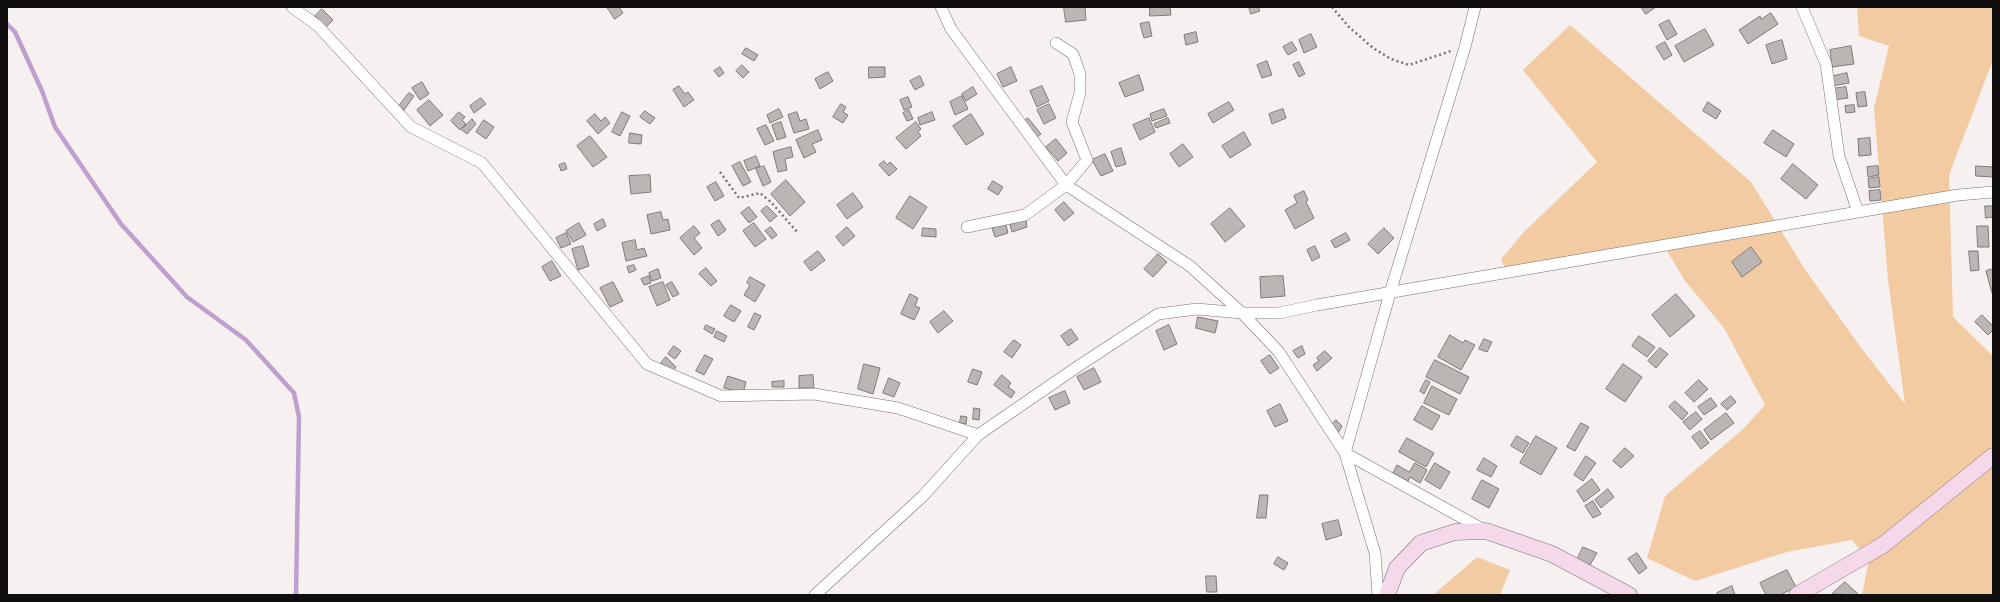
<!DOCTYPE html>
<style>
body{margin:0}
#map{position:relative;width:2000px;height:602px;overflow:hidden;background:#f6f0f0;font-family:"DM Sans",sans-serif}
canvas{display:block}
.frame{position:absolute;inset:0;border:8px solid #100e0e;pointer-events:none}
</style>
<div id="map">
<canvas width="2000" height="602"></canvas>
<div class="frame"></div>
</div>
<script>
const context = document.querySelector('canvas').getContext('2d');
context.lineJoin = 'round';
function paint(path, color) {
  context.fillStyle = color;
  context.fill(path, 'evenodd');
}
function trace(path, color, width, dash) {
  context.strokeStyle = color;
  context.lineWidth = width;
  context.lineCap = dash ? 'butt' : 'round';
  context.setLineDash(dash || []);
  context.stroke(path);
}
const green = new Path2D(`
 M1857,7h136v53l-44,115 4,142 40,39v239h-131l7,-35 -17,-20 -65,12 -92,29 -48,-23 18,-62 78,-67 22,-24 -41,-77 -39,-47 -24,-40 -156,27 -4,-9 23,-27 73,-70 -74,-92 47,-45 181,157 55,89 56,78 43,55 -17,-124 -14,-172 15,-62 -30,-10z
 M1477,557l33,13 -10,25h-67z`);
const stream = new Path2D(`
 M7,24l8,8 27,59 13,36 66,97 66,73 59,43 48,53 5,24 -3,178`);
const building = new Path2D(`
 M607,7h12l4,6 -8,6z
 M1064,7h21l1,13 -20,2z
 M1150,7h20l1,8 -21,1z
 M1249,7h9l2,4 -9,3z
 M1641,7h15l-10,7z
 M322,9l11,11 -7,7 -11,-11z
 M1771,13l7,11 -30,20 -9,-14 21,-14 1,3z
 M1669,20l8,14 -10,6 -8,-15z
 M1149,22l3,14 -8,2 -4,-14z
 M1705,29l9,16 -30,17 -9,-16z
 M1196,32l2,10 -12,3 -2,-10z
 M1311,34l6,13 -13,6 -5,-13z
 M1782,40l5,19 -15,5 -6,-19z
 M1292,42l5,8 -9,5 -5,-8z
 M1665,42l7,13 -8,5 -8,-13z
 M1851,46l3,18 -22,3 -2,-17z
 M746,48l12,7 -4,6 -12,-7z
 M1267,61l5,14 -10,3 -5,-13z
 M1299,62l6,12 -6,3 -6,-12z
 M742,65l7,7 -6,6 -7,-7z
 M720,67l4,6 -5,4 -5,-6z
 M869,67h16v10l-16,1z
 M1011,67l6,14 -14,6 -6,-13z
 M828,72l5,9 -13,8 -5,-10z
 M1847,73l2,10 -17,3 -2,-9z
 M1139,75l5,15 -19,7 -6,-14z
 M920,76l4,9 -9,5 -5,-9z
 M422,82l7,12 -9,6 -8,-12z
 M679,86l6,8 3,-2 6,8 -10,7 -11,-17z
 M1042,86l7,15 -12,6 -7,-16z
 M973,87l4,7 -11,7 -4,-7z
 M1846,87l2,11 -15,2 -1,-11z
 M1865,92l2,14 -9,1 -2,-14z
 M409,93l5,3 -10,14 -5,-4z
 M962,96l6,13 -13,6 -5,-13z
 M908,97l4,10 -8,3 -4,-10z
 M481,98l5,6 -12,9 -4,-7z
 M429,100l14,15 -13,11 -13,-16z
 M1229,102l5,8 -21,13 -5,-9z
 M1708,102l13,9 -5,8 -13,-8z
 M841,104l5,3 -3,5 5,3 -5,8 -10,-6z
 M1049,104l7,14 -12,6 -7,-14z
 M1854,105l1,7 -9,1 -1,-7z
 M779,109l4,8 -13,6 -3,-8z
 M1164,109l3,7 -15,5 -2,-7z
 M1283,109l3,9 -14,6 -3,-10z
 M909,110l4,9 -6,2 -4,-8z
 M645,111l10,7 -5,6 -10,-7z
 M459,112l6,5 -3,3 4,4 -6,6 -9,-9z
 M622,112l8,4 -10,20 -8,-4z
 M797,112l3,9 6,-2 3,10 -15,4 -6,-18z
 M932,112l3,8 -15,5 -2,-7z
 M595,114l6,7 4,-4 5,6 -12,11 -11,-13z
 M971,114l13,20 -18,11 -13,-19z
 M1028,118l13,16 -9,7 -13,-16z
 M1149,118l6,14 -15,8 -7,-15z
 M1168,118l2,5 -14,5 -2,-4z
 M472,119l4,5 -9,10 -5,-4z
 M484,120l10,7 -8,12 -10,-7z
 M781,122l5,15 -9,3 -5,-15z
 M916,122l5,7 -3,3 3,4 -15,13 -10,-11z
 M766,125l8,16 -9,4 -8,-16z
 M818,130l4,10 -10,4 4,8 -12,6 -8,-18z
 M1773,130l21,14 -8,13 -22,-14z
 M1244,132l7,13 -21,13 -8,-12z
 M630,133l12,2 -1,9 -12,-1z
 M590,136l17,21 -14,10 -16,-21z
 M1870,138l1,17 -12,1 -1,-17z
 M1056,139l11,14 -9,8 -12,-14z
 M1183,144l10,13 -14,10 -9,-13z
 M791,147l2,10 -8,2 2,11 -9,2 -5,-20z
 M1121,148l5,16 -10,3 -5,-15z
 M1105,154l8,17 -12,5 -9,-16z
 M756,156l4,10 -12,5 -4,-10z
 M884,161l3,4 3,-3 7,7 -8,7 -10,-11z
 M740,162l11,20 -8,4 -11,-20z
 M565,163l2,6 -6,2 -2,-6z
 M1793,164l25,21 -12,14 -25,-20z
 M764,166l7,16 -8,4 -7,-17z
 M1878,166l1,9 -11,2 -1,-10z
 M1976,166l17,1v10l-17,-1z
 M650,175l1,17 -20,2 -2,-18z
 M1879,177l1,10 -11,1 -1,-9z
 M786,180l19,22 -15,14 -19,-22z
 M993,181l10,6 -5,8 -10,-6z
 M716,182l8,14 -9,5 -8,-14z
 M1880,190l1,10 -11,1 -1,-10z
 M1304,191l4,9 -2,2 8,16 -19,11 -10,-19 12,-7 -3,-7z
 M853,193l10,14 -16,12 -10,-14z
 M910,196l17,11 -14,22 -17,-11z
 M1064,202l10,11 -10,8 -9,-11z
 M767,206l10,10 -7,6 -9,-11z
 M1985,206h8v11l-7,1z
 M749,207l8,10 -8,6 -8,-10z
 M1230,208l15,18 -20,16 -14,-18z
 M661,212l2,8 5,-1 2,11 -19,4 -4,-19z
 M603,219l3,7 -9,5 -3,-7z
 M719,220l7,10 -8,6 -7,-11z
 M1026,220l1,7 -15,5 -2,-7z
 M579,223l7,12 -13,7 -7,-11z
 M754,223l12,16 -11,8 -12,-16z
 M1006,225l2,8 -13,4 -3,-9z
 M694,226l6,7 -6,5 8,10 -8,7 -14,-17z
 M1977,226h11l1,21h-11z
 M771,227l6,8 -5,4 -7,-8z
 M847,227l8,9 -12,10 -7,-9z
 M923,228l13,1v8l-14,-1z
 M1384,228l10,10 -16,16 -10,-10z
 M566,233l5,11 -10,4 -5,-10z
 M1346,233l4,7 -15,8 -4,-7z
 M635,240l2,10 7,-2 3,8 -21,5 -4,-18z
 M583,246l6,20 -11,4 -6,-21z
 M1315,246l5,11 -8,4 -5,-11z
 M1751,247l11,15 -20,15 -10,-15z
 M818,251l7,9 -14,11 -7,-9z
 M1969,251h9l1,19 -8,1z
 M1158,254l9,8 -14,15 -9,-8z
 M552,261l9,15 -11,5 -8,-14z
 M634,265l2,5 -7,3 -2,-6z
 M706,268l11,13 -6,5 -12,-12z
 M658,269l3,9 -9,3 -3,-8z
 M1993,269v24h-1l-6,-22z
 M649,276l2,7 -7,2 -3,-6z
 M1283,276l2,20 -24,2 -1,-21z
 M750,277l15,8 -10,17 -11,-7 6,-10 -3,-2z
 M613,282l10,19 -13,6 -10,-19z
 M663,282l7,18 -13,6 -8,-19z
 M672,282l7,12 -6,3 -7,-12z
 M910,294l8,4 -3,8 5,2 -6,12 -13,-6z
 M1676,294l19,22 -25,21 -18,-22z
 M731,305l10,6 -7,11 -10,-6z
 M944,311l9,10 -15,12 -8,-11z
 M755,313l6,3 -7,14 -6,-3z
 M1982,315l11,11v4l-5,5 -13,-13z
 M1198,317l20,4 -3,12 -19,-5z
 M706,325l9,4 -3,5 -8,-5z
 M1169,325l8,19 -13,6 -8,-19z
 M1071,329l7,10 -10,7 -7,-10z
 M717,331l10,5 -3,6 -10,-5z
 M1450,335l13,8 2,-3 10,5 -14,25 -23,-13z
 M1639,336l16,11 -8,10 -15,-11z
 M1484,339l8,3 -5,10 -8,-3z
 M1014,340l7,5 -9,13 -8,-6z
 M674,346l7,5 -6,8 -7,-5z
 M1302,346l3,8 -7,4 -5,-7z
 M1660,348l8,6 -12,14 -8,-7z
 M1325,351l7,7 -15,13 -4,-6 6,-4 -2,-3z
 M705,355l8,4 -9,16 -8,-4z
 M1270,355l9,13 -9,6 -9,-13z
 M666,357l10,10 -5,6 -10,-10z
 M1435,360l34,17 -9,17 -34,-17z
 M864,364l16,4 -7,26 -15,-5z
 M1623,364l19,13 -17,25 -19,-13z
 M1094,368l7,14 -17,8 -7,-13z
 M973,369l9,3 -5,13 -9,-3z
 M813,375l1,13h-15v-12z
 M1002,375l9,8 -3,4 7,5 -4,6 -17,-13z
 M728,376l18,6 -3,11 -19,-5z
 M889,378l11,5 -6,14 -11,-4z
 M1426,380l4,2 -6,12 -4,-3z
 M1699,380l9,9 -14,13 -9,-9z
 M784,381v6h-12v-5z
 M1432,386l25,13 -8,16 -25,-12z
 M1065,391l5,12 -15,7 -6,-12z
 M1731,396l5,6 -9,8 -6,-6z
 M1711,398l6,8 -13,9 -6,-8z
 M1675,401l13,12 -6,7 -13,-13z
 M1280,404l8,17 -13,6 -8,-16z
 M1422,406l18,10 -8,14 -18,-10z
 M974,408l6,1 -1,11 -6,-1z
 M1696,412l6,7 -12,11 -7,-8z
 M1726,413l8,10 -23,17 -7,-10z
 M961,416l6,1 -1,7 -6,-1z
 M1336,420l6,6 -4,7 -7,-7z
 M1581,423l8,4 -14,24 -8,-4z
 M1700,431l9,12 -8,6 -9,-12z
 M1517,436l12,7 -6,10 -12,-7z
 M1536,436l21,12 -16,27 -21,-12z
 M1407,438l27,15 -8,14 -27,-15z
 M1625,448l9,8 -13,12 -8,-7z
 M1586,456l10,7 -13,18 -9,-6z
 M1484,458l13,8 -6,11 -14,-7z
 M1415,463l12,7 -7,13 -10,-6 -2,4 -15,-8 4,-8 12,7z
 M1435,463l15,9 -10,17 -15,-9z
 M1592,479l8,11 -16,12 -7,-11z
 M1482,480l17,9 -10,19 -17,-9z
 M1608,489l6,8 -13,11 -6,-8z
 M1260,495h8l-2,23h-9z
 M1593,501l8,13 -8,4 -8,-12z
 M1338,520l4,15 -16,5 -4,-16z
 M1583,547l14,6 -7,12 -13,-5z
 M1637,553l10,15 -8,6 -11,-15z
 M1278,557l10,6 -4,7 -10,-6z
 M1787,570l9,17 -16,8h-14l-6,-12z
 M1206,576h10l1,16h-10z
 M1845,582l13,12 -1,1 -25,-1z
 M1732,586l3,9h-17l-1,-2z`);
const path = new Path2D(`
 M1332,7l17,20 24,21 18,11 18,6 42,-14
 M720,172l19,26 21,-5 11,9 27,31`);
const street = new Path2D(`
 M292,7l26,19 93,101 71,36 165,201 74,32 93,-2 84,14 80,27
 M941,7l10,22 115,156 124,81 52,47 37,39 66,101 30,100 3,42
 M1475,7l-10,40 -75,246 -45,160 141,78
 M1802,7l24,57 13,92 19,56
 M967,227l58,-12 41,-30 21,-25 -15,-38 8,-29v-19l-7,-20 -17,-11
 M815,595l108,-99 55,-61 102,-70 78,-51 39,-5 45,4h37l38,-8 541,-93 100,-17 35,-3`);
const secondary = new Path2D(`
 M1387,595l10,-27 24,-25 34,-11 31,-1 66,23 77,41
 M1797,595l86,-50 110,-89`);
paint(green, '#f3cba3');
trace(stream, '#bf9fce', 4.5);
paint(building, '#bbb6b4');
trace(building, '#7f7a78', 1);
trace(street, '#777273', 12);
trace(secondary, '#777273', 17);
trace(path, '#797575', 2.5, [2, 3]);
trace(street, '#fff', 11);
trace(secondary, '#f5d8ea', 16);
</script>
